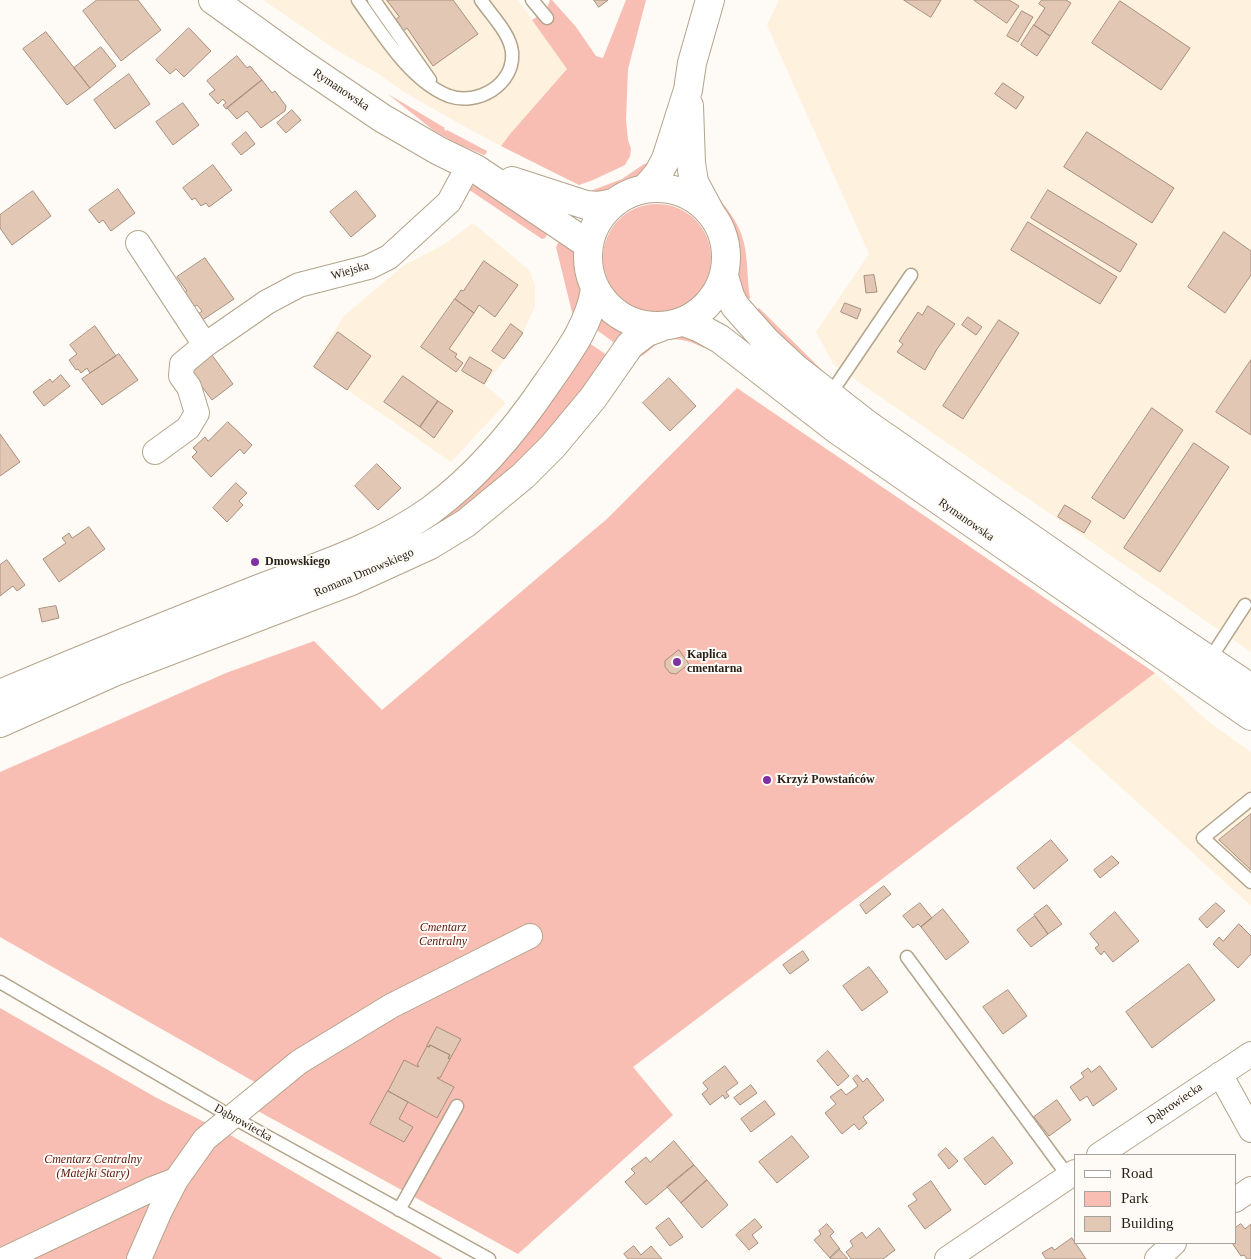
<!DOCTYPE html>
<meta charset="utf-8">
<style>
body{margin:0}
#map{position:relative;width:1251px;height:1259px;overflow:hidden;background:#fefaf5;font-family:Georgia,serif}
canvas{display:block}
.legend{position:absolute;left:1074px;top:1154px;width:162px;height:90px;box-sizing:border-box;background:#fefaf5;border:1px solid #a7a29b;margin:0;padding:6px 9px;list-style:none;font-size:15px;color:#251f15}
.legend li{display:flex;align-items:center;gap:10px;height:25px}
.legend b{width:25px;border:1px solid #a7a29b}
</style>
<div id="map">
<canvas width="1251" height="1259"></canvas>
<ul class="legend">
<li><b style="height:6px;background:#fff"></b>Road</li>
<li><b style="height:14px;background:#f9beb3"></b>Park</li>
<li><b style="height:14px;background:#e2c7b5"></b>Building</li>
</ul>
</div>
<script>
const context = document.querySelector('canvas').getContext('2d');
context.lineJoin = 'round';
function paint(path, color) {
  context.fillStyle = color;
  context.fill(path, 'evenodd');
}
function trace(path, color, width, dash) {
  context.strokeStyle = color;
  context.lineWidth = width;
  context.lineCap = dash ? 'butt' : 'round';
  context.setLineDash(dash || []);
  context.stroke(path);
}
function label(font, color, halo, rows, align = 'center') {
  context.font = font + ' Georgia,serif';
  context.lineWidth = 4;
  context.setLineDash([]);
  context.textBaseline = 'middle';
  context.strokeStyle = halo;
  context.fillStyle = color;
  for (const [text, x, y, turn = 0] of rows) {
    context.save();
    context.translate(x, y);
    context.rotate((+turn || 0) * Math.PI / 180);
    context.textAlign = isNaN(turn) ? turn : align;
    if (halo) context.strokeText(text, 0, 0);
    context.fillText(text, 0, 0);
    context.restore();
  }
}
const built = new Path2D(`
 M263,0h255l50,69 -58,65 -9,12 -52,-28 -48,-28 -24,-17 -39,-22z
 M779,0h472v652l-417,-287 -18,-33 53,-78 -102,-229z
 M473,223l56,47 6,15v22l-17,35 -33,43 21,18 -55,59 -138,-96 31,-50 60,-51 41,-21z
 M1155,673l55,50 41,29v154l-183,-167z`);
const green = new Path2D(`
 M550,0h2l24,27 20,29 7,2 23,-58h20l-18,69 -2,51 2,20 3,9 -1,7 -5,9 -32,15 -14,5 -78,-39 9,-12 57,-65 -35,-49 14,-9z
 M388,94l57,34 -1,1 2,2 1,-1 40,21 -1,3 -2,1 -28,-12 -23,-13z
 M651,163l-19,23 -22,9 -25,-2 37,-14 22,-15z
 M474,185l77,43 -6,10 -3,1 -74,-50z
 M711,189c13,16 28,32 33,54 4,18 3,37 6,55l-7,6 -8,-25v-34l-3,-12 -14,-24z
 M603 258a54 54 0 1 1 108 0a54 54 0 1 1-108 0Z
 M562,236l10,11 5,9 7,37 -11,23 -17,-69z
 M759,308l66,65h-6l-67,-60z
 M603,314l15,12 10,4 -12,14 -22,-16z
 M669,336h14l24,10 -3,2c-18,-9 -35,-14 -52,0 -5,4 -9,9 -16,9l3,-8z
 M586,341l24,16 -77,98 -85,65 -3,-4z
 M737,388l418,285 -522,394 40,48 -155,139 -260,-143 16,-18 -274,-156v-165l226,-99 88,-32 68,69 226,-192z
 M0,1008l155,89 77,39 211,123h-443z`);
const building = new Path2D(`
 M97,0h41l23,30 -40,31 -38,-50z
 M387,0h66l25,34 -45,32 -26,-38 -4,3 -8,-11 4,-3z
 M594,0h14l-9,7z
 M904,0h37l-10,17z
 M974,0h35l10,6 -12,17z
 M1042,0h24l5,3 -21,33 -16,-11 11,-17 -6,-4z
 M1120,1l70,47 -29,42 -69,-47z
 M1022,11l11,6 -15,25 -11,-6z
 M1034,25l16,11 -13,20 -16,-11z
 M189,28l22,23 -27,26 -8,-8 -6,5 -14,-14z
 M46,32l44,56 -23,17 -44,-56z
 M101,47l15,19 -26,22 -16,-20z
 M237,56l10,12 3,-2 12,14 -36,29 -3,-4 3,-2 -3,-4 -5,5 -9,-10 6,-4 -8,-9z
 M129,74l21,30 -35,25 -21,-29z
 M262,80l10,13 3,-2 11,15 -1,5 -24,17 -14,-17 -10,8 -10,-11z
 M1003,83l21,14 -8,12 -21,-15z
 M183,103l16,22 -26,20 -17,-23z
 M292,110l9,10 -15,13 -9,-10z
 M246,132l9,12 -14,11 -9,-11z
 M1087,132l87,56 -22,35 -88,-56z
 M213,165l19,25 -23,17 -3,-4 -5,3 -6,-8 -3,2 -9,-12z
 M118,189l17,24 -24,18 -8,-11 -4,3 -10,-13z
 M1048,190l89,54 -17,28 -89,-54z
 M33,191l18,25 -39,29 -12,-17v-13z
 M356,191l20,25 -25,21 -21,-25z
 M1028,222l89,55 -17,27 -89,-54z
 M1224,232l27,19v24l-26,38 -37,-26z
 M205,258l29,41 -33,22 -4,-6 5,-4 -5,-6 -6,4 -9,-15 5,-3 -10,-14z
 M484,261l34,24 -23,32 -16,-12 -5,8 -19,-14 6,-9 2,1z
 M874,275l3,17 -11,1 -2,-17z
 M455,299l19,14 -25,36 8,5 -2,3 8,6 -7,9 -35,-25z
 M845,303l16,6 -4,10 -16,-7z
 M928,306l27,18 -18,25 -12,21 -28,-18 6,-8 -4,-3 19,-29 4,3z
 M968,317l14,10 -6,8 -14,-10z
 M999,320l20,13 -56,86 -20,-13z
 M511,324l12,9 -19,26 -12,-8z
 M95,326l21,30 -26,17 -3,-5 -6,5 -3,-4 -2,1 -7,-10 8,-6 -7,-9z
 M338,332l33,24 -24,34 -33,-23z
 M209,351l24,33 -21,16 -25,-33z
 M119,354l19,26 -36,25 -20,-26z
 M470,357l22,13 -8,14 -22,-13z
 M1251,360v75l-35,-23z
 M61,375l9,11 -26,20 -11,-14 17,-13 2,3z
 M403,376l35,25 -18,26 -36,-25z
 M669,378l27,28 -26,25 -27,-28z
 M438,401l15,10 -19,27 -14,-11z
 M1152,408l31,22 -59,89 -32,-21z
 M228,422l24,23 -8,9 -4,-5 -29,28 -19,-20 5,-5 -4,-4 12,-11 3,4z
 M0,434l20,28 -20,14z
 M1194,443l35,24 -69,105 -36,-24z
 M377,464l24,24 -23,22 -23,-24z
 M236,483l11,10 -8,8 4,4 -16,17 -14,-14z
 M1065,505l26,16 -7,12 -26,-16z
 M89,527l16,22 -46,33 -16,-23 23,-16 -4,-5 7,-5 3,5z
 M7,560l18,25 -8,6 -4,-5 -13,10v-31z
 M56,606l3,12 -17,4 -3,-13z
 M679,650l10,14 -13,10 -6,-1 -5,-6v-6z
 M1251,814v56l-32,-30z
 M1051,840l17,20 -34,29 -17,-21z
 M1112,856l7,7 -19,15 -6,-8z
 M884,886l7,8 -25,20 -6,-9z
 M920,903l12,15 -11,9 -3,-3 -5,4 -10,-12z
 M1216,903l9,8 -18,17 -8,-9z
 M1047,905l15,19 -14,10 -14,-19z
 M943,909l26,33 -23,18 -25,-33z
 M1115,912l24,29 -26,21 -9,-11 -3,4 -6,-7 4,-3 -9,-11z
 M1035,916l13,18 -17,13 -14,-17z
 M1239,924l12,12v18l-13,14 -25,-24 6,-7 4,4z
 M803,951l6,9 -19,14 -7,-9z
 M1189,964l26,36 -63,48 -26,-36z
 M869,967l19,25 -26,19 -19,-25z
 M1008,990l19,26 -24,18 -20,-27z
 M437,1027l24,12 -11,20 -2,-1 2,-3 -20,-10 -1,2 -2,-1z
 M430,1045l20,10 -2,3 2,1 -10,19 -2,-1 -1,1 17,9 -17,31 -49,-27 16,-31 14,7 1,-1 -2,-1 10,-19 2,1z
 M828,1051l21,25 -11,10 -21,-25z
 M725,1066l13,17 -12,9 3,4 -4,3 -2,-4 -13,10 -8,-11 6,-5 -5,-6z
 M1100,1066l17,23 -24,17 -6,-10 -7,5 -10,-14 14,-10 -3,-4 7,-5 3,4z
 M857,1075l6,7 4,-4 17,22 -21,17 4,6 -8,7 -5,-6 -12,10 -17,-21 11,-9 -6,-7 11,-8 5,6 12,-9 -5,-7z
 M751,1085l6,8 -17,12 -6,-7z
 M388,1091l20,11 -9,17 14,8 -9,15 -34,-18z
 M1057,1100l14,20 -22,16 -15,-19z
 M765,1101l10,13 -24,18 -10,-13z
 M792,1136l17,21 -32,26 -18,-21z
 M993,1137l20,26 -28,22 -21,-26z
 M674,1141l20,24 -48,40 -21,-23 10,-9 -4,-4 15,-12 4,5z
 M946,1148l12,13 -9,8 -11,-14z
 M694,1165l13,15 -26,23 -14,-16z
 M707,1180l21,25 -26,23 -21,-25z
 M931,1181l20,29 -26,19 -17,-23 9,-6 -4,-6z
 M669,1218l14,19 -13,9 -14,-18z
 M755,1219l7,8 -10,8 6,8 -9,7 -13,-15z
 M827,1224l7,8 -4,4 10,13 -10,9 -16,-18 7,-6 -2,-3z
 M1241,1224l4,5 6,-5v35h-4l-3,-4 -3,1 -9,-13h3v-15z
 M879,1228l16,22 -12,9h-32l-5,-7 7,-6 -3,-5 12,-9 4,6z
 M1072,1238l14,21h-40l-4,-6 10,-6 2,3z
 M634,1246l7,9 10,-9 11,13h-34l-4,-5z
 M839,1249l9,10h-17l-1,-1z`);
const lane = new Path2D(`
 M358,0c23,32 52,81 91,96 28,10 66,-11 63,-44 -2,-19 -21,-37 -31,-52
 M374,0l56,80
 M532,0l15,18
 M829,396l82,-121
 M1208,662l37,-57
 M1251,799l-48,39 48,44
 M907,957l161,219
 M0,982l232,135 257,142
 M399,1210l58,-104`);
const street = new Path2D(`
 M138,243l67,102
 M155,452l33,-24 9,-15 -8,-26 -8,-11 1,-12 23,-19 62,-43 32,-17 70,-18 20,-10 60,-55 20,-37
 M1220,1074l31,56
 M1099,1155l152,-101
 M1235,1200l16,-11
 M5,1259l145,-69 26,-10 29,-41 94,-77 92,-56 139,-70
 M139,1259l21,-48 16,-31
 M947,1259l128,-87
 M1157,1259l17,-16`);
const secondary = new Path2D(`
 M213,0l85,61 84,57 57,33 37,18 113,76
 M689,106l2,57 3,19 15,28
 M512,181l74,24 13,1 14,-3
 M588 257a69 69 0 1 1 138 0a69 69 0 1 1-138 0Z
 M645,189l13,-15 8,-15 22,-69 4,-27 18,-63
 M724,276l6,20 5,10 31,35 29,27 73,57 262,182 121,81
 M684,322l14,5 22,12 116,90 415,287
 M0,694c85,-36 170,-70 256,-104 60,-23 122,-42 175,-80 45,-33 86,-82 117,-128 20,-29 42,-58 47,-93
 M0,723l114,-51 235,-90 81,-37 36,-22 57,-47 30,-30 40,-48 37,-53 17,-13 14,-5`);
const markers = [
 [255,562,5,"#8032a3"],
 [677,662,5,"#8032a3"],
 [767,780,5,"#8032a3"]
];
const streetNames = [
 ["Rymanowska",341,90,34],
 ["Wiejska",350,271,-16],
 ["Rymanowska",966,520,35],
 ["Romana Dmowskiego",364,573,-23],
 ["Dąbrowiecka",1175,1104,-34],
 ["Dąbrowiecka",243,1123,29]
];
const poiNames = [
 ["Dmowskiego",265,562],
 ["Kaplica",687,655],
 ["cmentarna",687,669],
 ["Krzyż Powstańców",777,780]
];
const parkNames = [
 ["Cmentarz",443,928],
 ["Centralny",443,942],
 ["Cmentarz Centralny",93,1160],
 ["(Matejki Stary)",93,1174]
];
paint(built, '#fef2de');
paint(green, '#f9beb3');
paint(building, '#e2c7b5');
trace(building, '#a88f7d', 1);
trace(lane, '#b3a48b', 15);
trace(street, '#b3a48b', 26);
trace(secondary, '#b3a48b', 30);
trace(lane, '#fff', 12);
trace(street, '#fff', 24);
trace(secondary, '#fff', 28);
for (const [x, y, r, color] of markers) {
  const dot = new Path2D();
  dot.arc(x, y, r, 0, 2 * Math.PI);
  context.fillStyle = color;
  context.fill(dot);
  trace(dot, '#fefaf5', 2);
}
label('12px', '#251f15', '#fefaf5', streetNames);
label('bold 12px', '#251f15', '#fefaf5', poiNames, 'left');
label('italic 12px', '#5c170f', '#fefaf5', parkNames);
</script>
